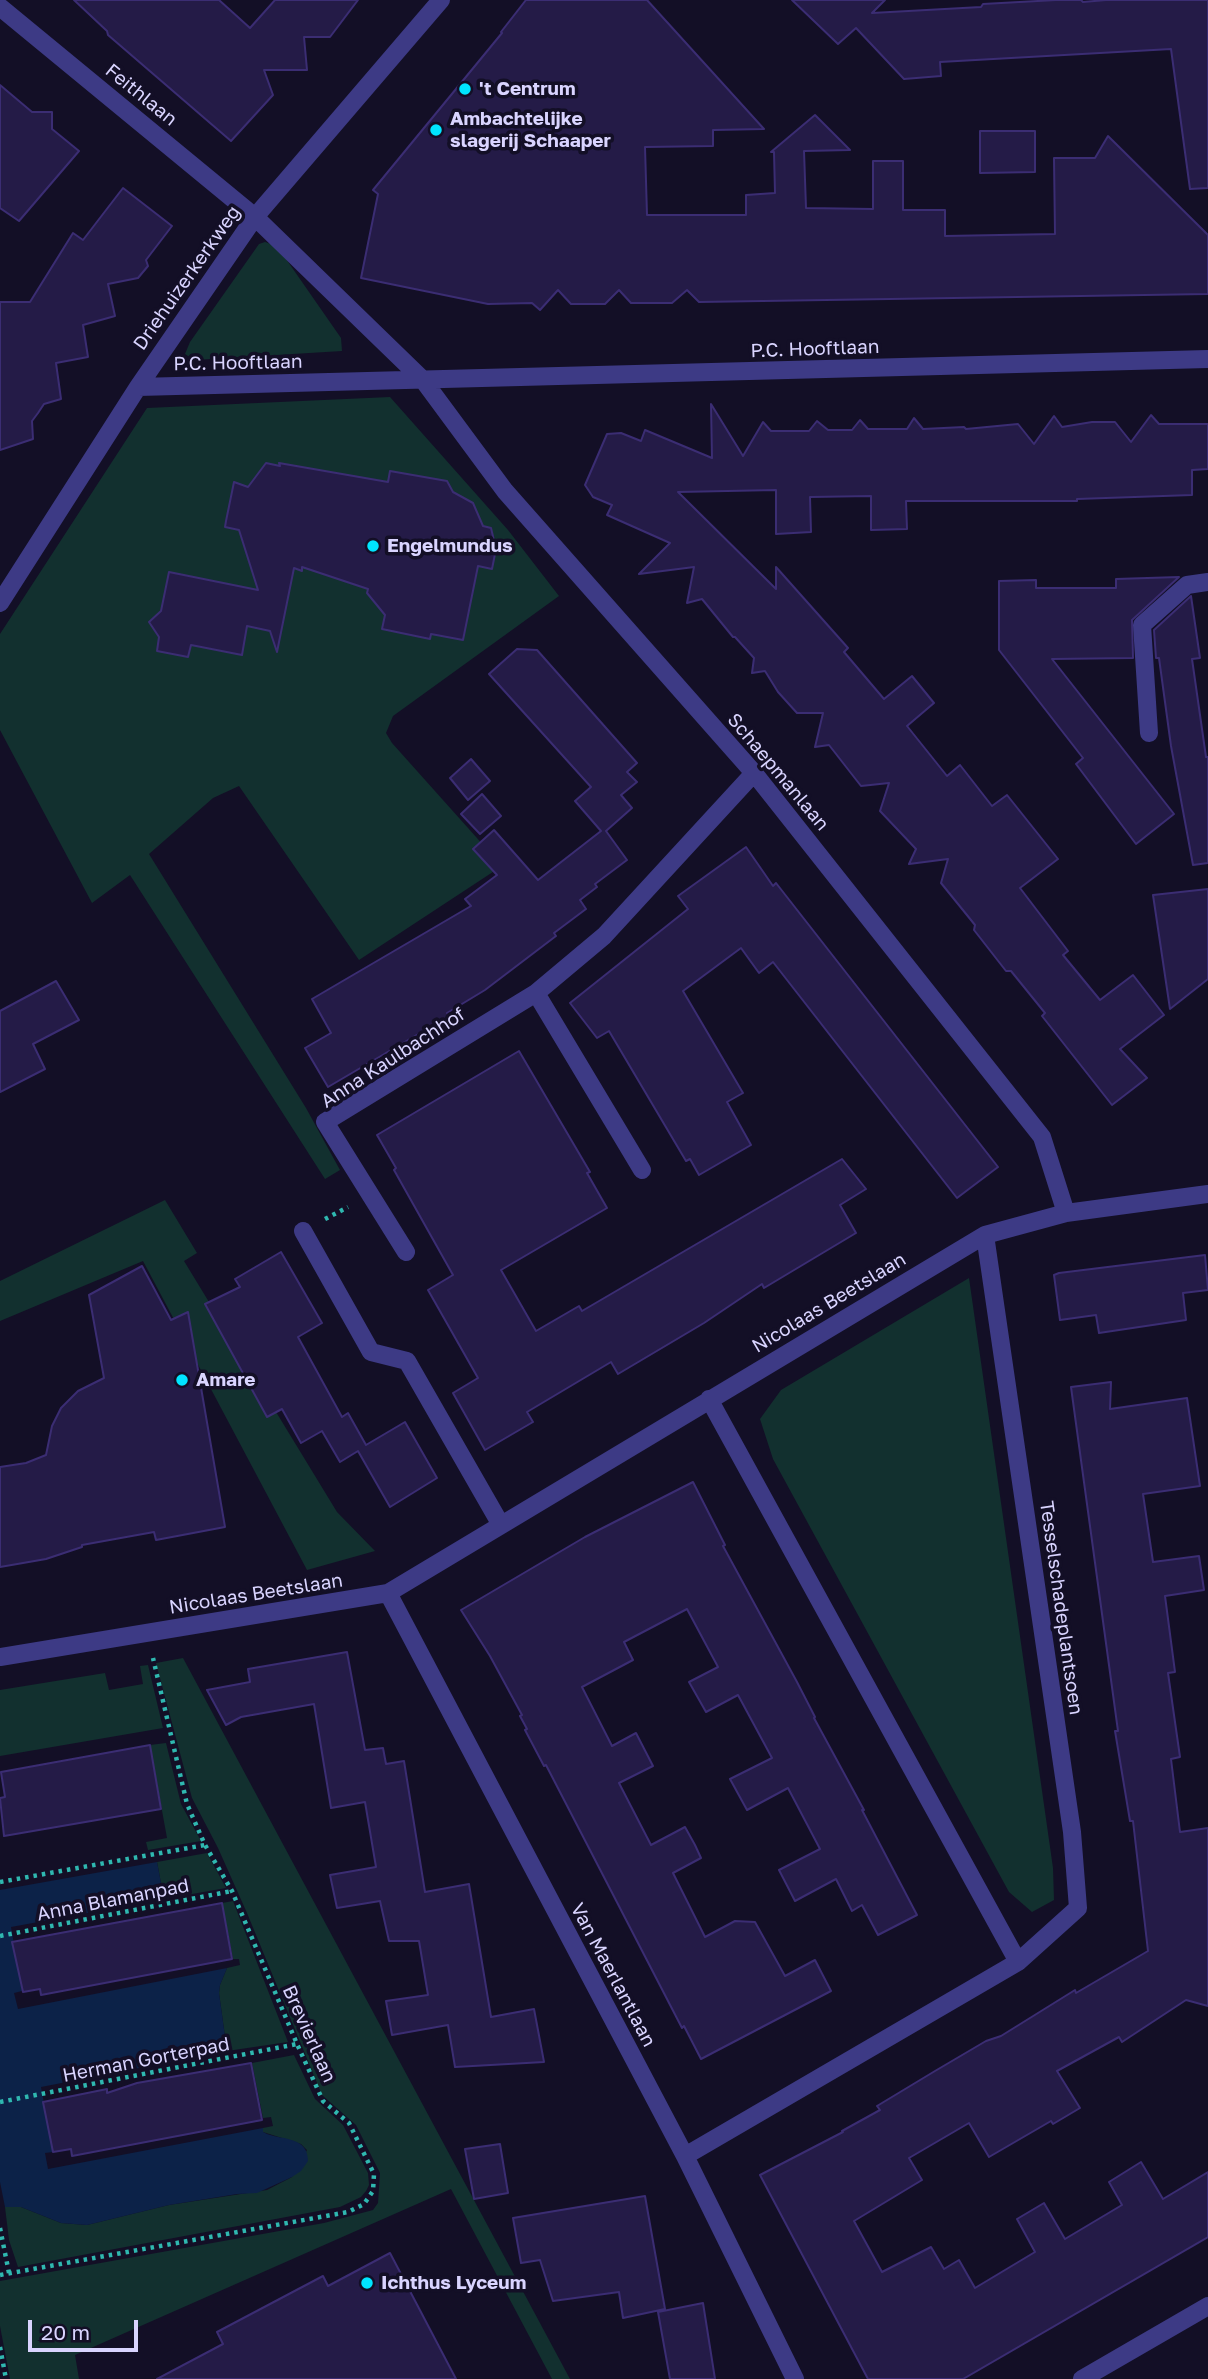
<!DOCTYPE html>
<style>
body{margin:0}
#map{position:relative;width:1208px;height:2379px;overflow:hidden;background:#130f26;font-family:"Golos Text",sans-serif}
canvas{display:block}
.scale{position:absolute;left:28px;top:2320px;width:110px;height:32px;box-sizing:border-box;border:4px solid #d9d4ff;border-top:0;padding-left:9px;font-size:21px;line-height:24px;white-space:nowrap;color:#d9d4ff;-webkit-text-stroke:5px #130f26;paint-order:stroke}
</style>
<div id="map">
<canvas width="1208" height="2379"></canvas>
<div class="scale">20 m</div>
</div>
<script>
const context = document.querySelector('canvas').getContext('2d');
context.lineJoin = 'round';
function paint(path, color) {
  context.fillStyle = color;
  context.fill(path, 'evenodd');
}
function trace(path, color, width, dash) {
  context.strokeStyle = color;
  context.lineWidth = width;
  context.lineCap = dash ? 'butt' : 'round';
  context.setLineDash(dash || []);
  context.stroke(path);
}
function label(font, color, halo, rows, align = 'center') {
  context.font = font + ' "Golos Text",sans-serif';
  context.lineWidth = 7;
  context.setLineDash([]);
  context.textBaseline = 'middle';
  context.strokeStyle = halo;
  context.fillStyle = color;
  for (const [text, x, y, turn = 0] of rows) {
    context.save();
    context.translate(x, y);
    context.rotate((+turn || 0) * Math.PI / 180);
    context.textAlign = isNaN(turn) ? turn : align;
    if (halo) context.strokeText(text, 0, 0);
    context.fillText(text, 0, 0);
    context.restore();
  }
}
const green = new Path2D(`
 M265,242l12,4 64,92 1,13 -148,9 -9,-6 5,-12 69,-98z
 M390,397l118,133 51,66 -166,120 -7,17 6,10 110,123 -143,94 -120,-174 -26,12 -64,56 157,254 34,62 -15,9 -195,-304 -38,28 -92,-173v-96l147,-226z
 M165,1200l32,53 -13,8 153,251 38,39 -68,19 -164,-309 -143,60v-40z
 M969,1278l84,590 1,32 -22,12 -23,-20 -236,-433 -13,-40 21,-29z
 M183,1658l387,721h-18l-101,-190 -376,166 4,24h-69l-10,-53v-45l324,-58 49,-13 5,-7 2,-30 -24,-48 -34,-30 -75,-182 -29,-65 -26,-50 -36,-135z
 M148,1665l15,63 -163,28v-66l105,-17 4,17 34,-6 -3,-18z
 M166,1743l15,61 20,37 -53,9 -2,-8 21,-4 -17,-93z
 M207,1853l19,35 -62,11 -7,-37z
 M233,1901l55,141 -61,9 -8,-58 1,-8 7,-17 13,-3 -1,-6h-6l-11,-56z
 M294,2055l21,44 28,26 25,48 1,12 -3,6 -5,6 -21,10 -322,60 -9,-27 -4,-33h16l40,16 26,2 82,-20 98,-15 25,-13 15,-27 -6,-6 -38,-12v-4l10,-2 -2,-9 -8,1 -11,-55z`);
const water = new Path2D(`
 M157,1862l7,37 -153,28 11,64 -8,2 4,16 209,-41 -7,17 -1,8 8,58 -186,36 12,65 -8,1 3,16 215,-41v4l4,2c17,6 41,3 41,27l-7,10 -9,6 -35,16 -20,1 -68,11 -82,20 -26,-2 -40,-16h-16l-5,-25v-292z`);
const building = new Path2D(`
 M74,0h145l31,28 25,-28h83l-28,37h-26l3,33h-43l9,25 -42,46 -123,-106 -1,-4z
 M526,0h121l117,129 -51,1v16l-68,1 2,68h99v-20l29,-2 -1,-41h-3l44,-37 35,35 -46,1 2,57 67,1v-48h30v49h42v26l110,-2 -1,-76h41l13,-22 100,99v59l-509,8 -12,-12 -15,13h-41l-12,-13 -14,14h-34l-13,-14 -18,20 -8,-7 -44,1 -127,-26 17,-84 -5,-4 129,-157 -1,-1z
 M792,0h93l-13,13 109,-6 2,-3 73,-4h25l2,2 23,-2h102v188l-18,1 -19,-140 -231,13 1,14 -37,3 -48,-51 -18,16z
 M0,85l32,27h20v17l27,22 -60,70 -19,-13z
 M980,131h55v41l-55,1z
 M123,188l49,38 -26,34 2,6 -10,12 -30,6 7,32 -32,9 5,32 -32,6 5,36 -17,5 -6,9 -6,8 1,18 -33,11v-148h30l43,-69 10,7z
 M711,404l32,52 20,-34 8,9h38l8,-10 11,9h24l8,-10 8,9h39l7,-11 9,11 41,-2 2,2 52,-5 16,20 20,-28 8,11 30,-5h23l16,20 20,-27 8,9h49v45l-16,1v25l-115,4v2h-171l1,28 -36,1v-34l-61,1 1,35 -35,2v-44l-98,2 98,97v-22l72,81 -4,4 40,47 28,-23 22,27 -27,23 40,50 13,-11 32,41 15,-11 51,64 -38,29 48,63 -5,4 37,45 33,-25 31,40 -44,34 27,29 -35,27 -70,-89 3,-3 -34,-42h-5l-32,-41 1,-5 -34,-42 7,-24 -39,5 7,-15 -36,-38 9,-28 -28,3 -32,-41 -14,2 8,-34h-26l-19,-21 -13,-21 -13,2 2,-15 -19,-21h-2l-31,-38 -15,4 7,-36 -55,7 31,-31 -63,-28 5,-10 -19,-8 -8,-12 22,-51 14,-1 20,8 4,-11 67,28z
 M266,463l14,3 -1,-3 109,19 2,-11 57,10 6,11 20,11 10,23 8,2 5,21 -4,20 -14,-3 -15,74 -32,-6 -1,5 -48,-10 3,-14 -18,-22 1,-4 -66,-22v4l-8,-3 -17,84 -7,-21 -23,-5 -5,29 -51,-10 -3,12 -31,-6 2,-14 -10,-15 12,-11 8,-39 89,18 -19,-60 -14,-3 1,-6 8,-39 14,5z
 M1179,577l-47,43 1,38 -81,1 122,155 -38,30 -60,-80 7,-6 -84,-108v-69l37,-1v8h80v-9z
 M1191,596l9,62 -8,1 14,98h2v106l-15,2 -22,-119 -12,-88h-3l-2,-28z
 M517,649l20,1 100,113 -10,9 10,10 -16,13 11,13 -26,23 21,29 -32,24 2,3 -17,13 6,9 -32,24 2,3 -71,54 -38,23 2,3 -121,71 -23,-39 26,-15 -19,-34 159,-93 -6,-7 32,-24 -24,-26 21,-19 44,50 63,-49 -26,-30 16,-14 -102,-113z
 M471,759l19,22 -22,19 -18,-22z
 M482,794l19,22 -21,18 -19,-20z
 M746,847l27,39 3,-3 222,284 -41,31 -184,-236 -14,11 -18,-25 -58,43 60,102 -16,9 24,43 -52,30 -9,-16 -4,2 -77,-130 -12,7 -27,-35 118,-94 -10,-13z
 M1208,889v90l-38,30 -17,-114z
 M56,981l23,39 -46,24 12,25 -45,23v-81z
 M519,1051l71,121 -3,1 20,35 -106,62 35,61 43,-25 3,5 260,-152 24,30 -26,16 16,28 -92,55 -2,-4 -58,39 -86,51 -7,-12 -84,50 6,10 -48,28 -32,-57 25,-15 -50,-88 25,-15 -59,-105 2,-2 -19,-33z
 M281,1252l41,71 -24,14 44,80 6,-4 18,32 39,-23 32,56 -47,29 -32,-56 -18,11 -18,-31 -21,12 -19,-34 -15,8 -62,-113 35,-17 -5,-8z
 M1205,1255l3,35 -25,3 3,27 -87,13 -3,-18 -36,5 -6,-45 5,-2z
 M142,1266l29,54 17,-8 37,215 -69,13 -2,-8 -72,13v2l-36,12 -46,8v-100l26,-4 20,-8 6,-29 9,-18 17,-17 26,-13 -15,-83z
 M1111,1382l-1,27 77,-11 13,88 -57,8 10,68 46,-6 5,34 -39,6 10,76 -7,1 12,84 -9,2 9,73 28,-4v178l-22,-6 -64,42 -3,-5 -62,34 23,37 -27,16 -2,-3 -62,36 -20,-34 -60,35 13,22 -68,41 28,51 49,-25 13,22 15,-9 16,28 60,-36 -18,-33 27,-16 21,36 57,-34 -13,-23 32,-20 22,37 45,-27v65l-245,142h-95l-108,-204 83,-43 -1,-1 38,-21 -3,-4 58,-35 51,-30 15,-5 74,-46 1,3 72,-42 -15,-130h-3l-15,-90h3l-47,-344z
 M693,1482l32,63 -2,1 74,136 18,35 -1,1 50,92h-2l55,105 -39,20 -16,-30 -10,6 -16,-32 -41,22 -16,-31 41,-21 -32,-61 -41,22 -17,-31 42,-21 -34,-63 -32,17 -17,-30 29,-15 -31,-58 -63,33 9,18 -51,27 30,59 24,-13 17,33 -34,17 32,62 34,-18 10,18 6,13 -28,15 32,64 30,-16 20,1 30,54 30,-16 16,31 -130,68 -17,-33 -2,2 -136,-263 -2,1 -19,-36 2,-1 -7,-13 2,-1 -32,-59 -29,-46 124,-73z
 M347,1652l18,98 18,-2 3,16 18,-3 21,131 44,-8 22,133 43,-8 10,53 -89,5 -7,-42 -56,10 -6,-34 42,-6 -9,-54h-30l-9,-40 -43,7 -7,-33 46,-8 -11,-65 -34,6 -17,-104 -73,13 -15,8 -19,-35 43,-8 -2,-13z
 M150,1745l11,64 -157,27 -4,-38 5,-1 -4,-25z
 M222,1903l10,56 -191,36 -1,-6 -17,3 -11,-50z
 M251,2063l11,57 -190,36 -1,-7 -18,3 -10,-50 64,-13v4l30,-10z
 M500,2144l8,49 -34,6 -9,-50z
 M645,2196l20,113 -42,9 -4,-26 -66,9 -13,-41 -19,3 -8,-45z
 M390,2253l66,126h-299l66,-35 -6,-12 106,-56 5,10z
 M703,2303l12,76h-45l-12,-67z`);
const path = new Path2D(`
 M325,1219l23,-12
 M0,1882l205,-37
 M0,1936l232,-45
 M0,2102l297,-58
 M0,2228l9,45
 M0,2275l348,-63 16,-8 9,-13 1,-17 -25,-51 -26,-22 -26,-57 -65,-153 -27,-46 -18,-41 -34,-146
 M0,2347l6,32`);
const lane = new Path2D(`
 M1149,733l-7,-108 45,-40 21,-3`);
const street = new Path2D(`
 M0,7l255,210 168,163 82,111 249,282 288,364 24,76
 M138,387l1070,-28
 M0,603l138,-216 117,-170 186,-217
 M536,993l106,177
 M303,1231l68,121 36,9 94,164
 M406,1252l-81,-130 211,-129 68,-57 150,-163
 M709,1399l309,563
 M388,1593l297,563 110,223
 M0,1657l388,-64 597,-358 81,-22 142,-19
 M685,2156l333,-194 60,-54 -6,-76 -87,-597
 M1082,2379l126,-73`);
const markers = [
 [465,89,7,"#00e5ff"],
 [436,130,7,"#00e5ff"],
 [373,546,7,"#00e5ff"],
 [182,1380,7,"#00e5ff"],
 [367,2283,7,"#00e5ff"]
];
const poiNames = [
 ["'t Centrum",479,89],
 ["Ambachtelijke",450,119],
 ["slagerij Schaaper",450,141],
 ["Engelmundus",387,546],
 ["Amare",196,1380],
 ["Ichthus Lyceum",381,2283]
];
const streetNames = [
 ["Feithlaan",141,95,39],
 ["Driehuizerkerkweg",187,278,-55],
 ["P.C. Hooftlaan",815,349,-2],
 ["P.C. Hooftlaan",238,363,-1],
 ["Schaepmanlaan",778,772,50],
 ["Anna Kaulbachhof",393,1058,-33],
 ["Nicolaas Beetslaan",829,1303,-31],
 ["Nicolaas Beetslaan",256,1594,-9],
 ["Tesselschadeplantsoen",1061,1608,82],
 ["Anna Blamanpad",113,1900,-11],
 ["Van Maerlantlaan",613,1975,62],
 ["Brevierlaan",309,2034,66],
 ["Herman Gorterpad",146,2060,-11]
];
paint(green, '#12302f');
paint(water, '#0c2248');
paint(building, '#241b47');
trace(building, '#3b2d73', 2);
trace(path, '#2fb8b0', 4.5, [3.5, 5]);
trace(lane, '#3d3a85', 18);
trace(street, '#3d3a85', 18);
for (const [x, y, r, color] of markers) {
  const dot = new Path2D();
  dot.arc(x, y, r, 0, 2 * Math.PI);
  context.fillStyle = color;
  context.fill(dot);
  trace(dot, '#130f26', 2.5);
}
label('bold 19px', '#d9d4ff', '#130f26', poiNames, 'left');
label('19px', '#d9d4ff', '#130f26', streetNames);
</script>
